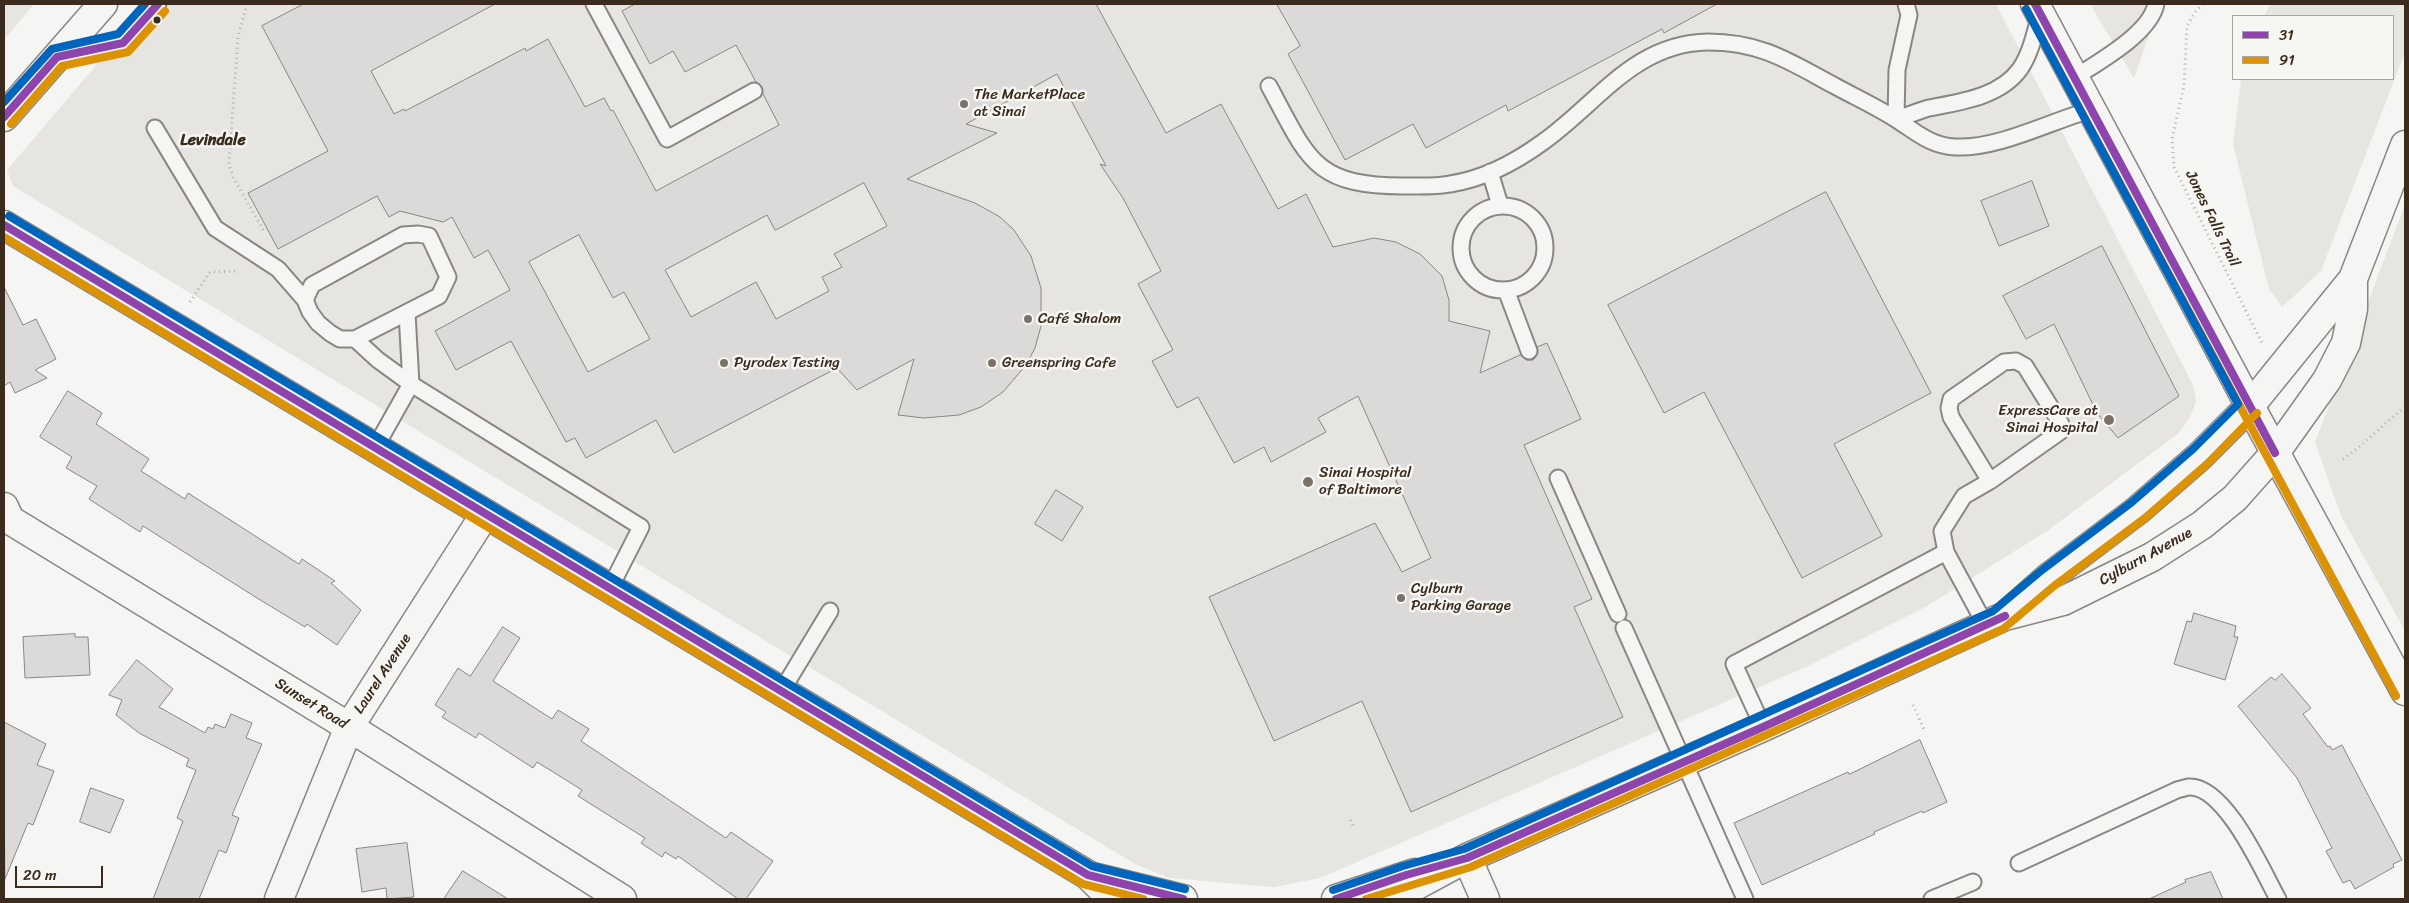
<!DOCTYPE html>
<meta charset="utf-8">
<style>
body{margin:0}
#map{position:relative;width:2409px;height:903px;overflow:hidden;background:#f5f5f3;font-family:Sriracha,sans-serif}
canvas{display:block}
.frame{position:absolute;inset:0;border:5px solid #3b2a1e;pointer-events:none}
.legend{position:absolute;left:2232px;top:15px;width:162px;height:65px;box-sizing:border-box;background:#f6f6f2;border:1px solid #aba49d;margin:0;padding:6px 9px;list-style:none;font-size:15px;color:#3b2a1e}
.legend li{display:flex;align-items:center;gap:10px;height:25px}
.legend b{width:25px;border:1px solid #aba49d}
.scale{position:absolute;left:15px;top:866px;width:88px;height:22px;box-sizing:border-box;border:2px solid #3b2a1e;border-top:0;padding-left:6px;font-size:15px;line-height:18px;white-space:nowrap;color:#3b2a1e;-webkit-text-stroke:4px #f6f6f2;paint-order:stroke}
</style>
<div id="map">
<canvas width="2409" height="903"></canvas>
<div class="frame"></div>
<ul class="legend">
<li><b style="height:6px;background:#8e44ad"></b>31</li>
<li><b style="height:6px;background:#db9304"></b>91</li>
</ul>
<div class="scale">20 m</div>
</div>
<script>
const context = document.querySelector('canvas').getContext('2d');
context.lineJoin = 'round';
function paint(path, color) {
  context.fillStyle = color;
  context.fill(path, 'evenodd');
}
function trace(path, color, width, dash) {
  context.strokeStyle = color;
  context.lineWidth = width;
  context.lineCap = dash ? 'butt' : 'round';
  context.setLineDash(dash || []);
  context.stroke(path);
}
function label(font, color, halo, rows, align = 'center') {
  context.font = font + ' Sriracha,sans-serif';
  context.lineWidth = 5;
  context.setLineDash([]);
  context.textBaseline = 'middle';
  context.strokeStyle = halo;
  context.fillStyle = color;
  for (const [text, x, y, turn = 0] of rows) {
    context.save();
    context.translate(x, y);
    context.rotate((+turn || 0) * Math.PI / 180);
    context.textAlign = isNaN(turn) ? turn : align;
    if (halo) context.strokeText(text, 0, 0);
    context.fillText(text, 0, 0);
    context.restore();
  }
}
const built = new Path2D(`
 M4,4h30l-30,36z
 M148,4h1848l198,383 2,15 -5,13 -12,18 -132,98 -120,75 -119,60 -488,212 -46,9 -105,-9 -34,-14 -1122,-678 -6,-16z
 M2090,4h70l-26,74z`);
const green = new Path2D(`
 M2270,4h135v48l-84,219 -39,36 -13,-18 -36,-145 8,-65h152v-63h-129z
 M2405,204v427l-64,-115 -26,-74z`);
const building = new Path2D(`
 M304,4h191l-124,67 23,43 10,-5 1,2 120,-63 1,3 22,-12 37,68 19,-9 7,13 2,-1 43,81 123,-66 -16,-31 -1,-7 -6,-5 -20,-37 -51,27 -12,-21 -23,13 -28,-53 13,-7h461l70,129 55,-29 57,105 28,-15 27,53 41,-9 22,4 24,12 22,22 7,24v21l41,10 -10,42 40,-18 7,5h6l5,-7 -1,-6 10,-4 34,76 -57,26 68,154 -18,8 49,110 -212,95 -49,-111 -88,40 -65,-144 166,-74 27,49 29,-14 -73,-162 -40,22 8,14 -55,30 -7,-15 -30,16 -36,-66 -21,11 -25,-47 21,-11 -35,-66 23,-13 -38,-73 -23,-34 6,2 -49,-92 -91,50 31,9 -90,46 68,24 25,14 14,13 17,26 10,32v38l-6,22 -9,17 -23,27 -22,15 -22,8 -35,3 -26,-3 16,-56 -57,31 -20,-22 -163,85 -18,-33 -70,38 -11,-20 -9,4 -55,-101 -55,29 -21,-39 75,-41 -22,-40 -14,8 -22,-41 -9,5 -43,-11 -11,6 -12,-21 -99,53 -30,-56 80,-42 -66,-125zM864,183l23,43 -53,28 8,13 -20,10 7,14 -53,28 -20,-37 -65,35 -26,-47 102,-55 8,15zM579,235l34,63 11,-6 26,47 -62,33 -59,-110z
 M1277,4h440l-53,29 -2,-4 -154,82 -2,-6 -80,43 -13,-24 -68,36 -57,-106 12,-8z
 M2032,181l17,45 -50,20 -18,-45z
 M1826,192l105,201 -97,51 48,92 -80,42 -98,-186 -40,21 -56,-108z
 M2102,246l77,150 -61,42 -21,-25 -43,-89 -28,15 -23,-43z
 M4,287l19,38 13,-6 20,40 -21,11 12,8 -32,15 -5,-11 -6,4z
 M68,391l34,22 -6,11 53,35 -8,12 44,28 3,-6 111,71 3,-5 33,22 -4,2 30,27 -24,35 -30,-21 -2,3 -48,-29 -114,-72 -3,6 -51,-33 8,-13 -31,-18 6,-11 -32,-20z
 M1056,490l27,17 -21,34 -27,-17z
 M2194,613l42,13 -2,11h4l-13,43 -51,-16 13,-43 4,1z
 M503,627l17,11 -27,43 59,38 6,-9 31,19 -8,12 145,97 5,-6 42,29 -27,38h-8l-60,-43 -2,3 -11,-7 -3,5 -21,-14 4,-5 -67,-42 4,-6 -45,-28 -4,6 -54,-35 -3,5 -34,-21 4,-5 -11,-7 23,-37 12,8z
 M75,634v3h13l2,38 -65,3 -2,-41z
 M137,660l36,29 -14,18 46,26 3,-6 5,2 2,-5 10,4 6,-14 21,9 -6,15 16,6 -30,71 7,3 -13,35 -7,-3 -20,49h-46l30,-78 -6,-3 19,-48 -10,-4 3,-7 -50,-26 -23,-18 6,-15 -13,-5z
 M2282,674l29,34 -8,6 25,33 2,-1 2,4 10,-5 60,115 -9,4 1,3 -39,22 -5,-9 -7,3 -17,-32 6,-3 -35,-70 -59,-72 33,-29 4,3z
 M4,722l42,22 -9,21 17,6 -21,54 -5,-2 -23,56z
 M1920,740l27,62 -24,11 -1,-2 -48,21 1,2 -113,51 -28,-62 114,-51 1,2z
 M91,788l33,12 -14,33 -30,-11z
 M407,843l7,54 -27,2 -1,-11 -24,4 -6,-43z
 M463,871l45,28h-64z
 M2211,872l12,27h-74l37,-17 -1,-2z`);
const path = new Path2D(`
 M247,4l-9,33 -9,126 4,14 32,56
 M2203,4l-8,8 -8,14 -3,60 -12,53 2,28 89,178
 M190,302l20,-30 29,-1
 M2343,459c22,-15 40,-35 62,-52
 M1913,705l11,24
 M1350,820l3,6`);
const service = new Path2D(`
 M594,4l73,135 87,-48
 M59,56l64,-13 35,-39
 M2074,78c24,-16 76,-44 82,-74
 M1269,86c39,72 44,100 134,100 15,0 32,1 47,-2 33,-5 67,-23 93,-42 54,-38 91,-99 165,-100 54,0 82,20 127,44 20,11 42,21 62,34 19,12 34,26 58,27 40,2 88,-22 126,-34l12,1
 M1896,119c11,-3 22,-8 33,-11 31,-6 71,-11 91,-39 11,-16 15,-37 20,-54
 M1896,119l1,-49 12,-55 -3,-11
 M155,128l60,100 63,41 27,31
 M1490,172l10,33
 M1461 248a42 42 0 1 1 84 0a42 42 0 1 1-84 0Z
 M1506,290l23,61
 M407,313l4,71
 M355,339l84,-43 9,-19 -19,-41 -11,-2 -15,1 -91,50 -7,15 5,12 8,11 12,10 10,6h15l23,21 33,24
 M375,448l36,-64 230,143 -31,61
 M1558,478l60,136
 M1986,626l-40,-74 -4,-21 22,-35 26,-15 71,-50v-7l-36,-58 -9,-5 -12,1 -53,37 -2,9 2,9 39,64
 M1624,628l121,271
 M781,692l49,-81
 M1763,727l-29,-63 212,-112
 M2019,863l158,-73c3,-1 8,-2 11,-3 37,-3 75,85 90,112
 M1932,899l41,-17`);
const minor = new Path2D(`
 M4,225l1084,650 24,24
 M4,507l6,13 339,207 273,172
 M2009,615l54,-14 89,-44 50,-32 33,-27 40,-45 52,-73 19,-37 7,-34v-30
 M1467,858l18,41
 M1089,876l94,23
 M279,899l70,-172 136,-213
 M1336,899l79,-26
 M1391,899l76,-41 296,-131 242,-111 43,-38 90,-68 62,-54 50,-50 103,-127 52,-134`);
const secondary = new Path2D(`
 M2035,4l215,402 155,285
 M4,117l99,-113`);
const bus1 = new Path2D(`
 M2035,4l240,449
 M4,117l53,-60 66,-14 35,-39
 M4,225l1084,650 95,24
 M1336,899l70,-24 61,-17 296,-131 242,-111`);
const bus2 = new Path2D(`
 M2026,9l370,687
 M11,124l51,-58 66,-14 37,-41
 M4,237l1079,647 60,15
 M1366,899l105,-32 532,-238 51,-43 91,-68 62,-54 50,-51`);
const bus3 = new Path2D(`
 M4,102l48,-53 66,-15 27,-30
 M9,216l1083,650 93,23
 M1333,890l70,-24 61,-17 529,-238 49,-41 90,-68 61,-53 45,-45 -212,-395`);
const markers = [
 [157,20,4.5,"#3b2a1e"],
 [964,104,5,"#7c7169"],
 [1028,319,5,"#7c7169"],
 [724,363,5,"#7c7169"],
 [992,363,5,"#7c7169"],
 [2109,420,6,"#7c7169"],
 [1308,482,6,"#7c7169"],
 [1401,598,5,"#7c7169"]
];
const poiNames = [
 ["The MarketPlace",974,95],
 ["at Sinai",974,112],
 ["Café Shalom",1038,319],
 ["Pyrodex Testing",734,363],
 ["Greenspring Cafe",1002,363],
 ["ExpressCare at",2098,411,"right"],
 ["Sinai Hospital",2098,428,"right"],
 ["Sinai Hospital",1319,473],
 ["of Baltimore",1319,490],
 ["Cylburn",1411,589],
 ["Parking Garage",1411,606]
];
const streetNames = [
 ["Jones Falls Trail",2212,219,64],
 ["Cylburn Avenue",2146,557,-29],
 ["Laurel Avenue",383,674,-57],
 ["Sunset Road",311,704,32]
];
const neighbourhoodNames = [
 ["Levindale",213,141]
];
paint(built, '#e7e5e2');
paint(green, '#e6e6e1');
paint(building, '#dbdad8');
trace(building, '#8a8683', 1);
trace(service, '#8a8683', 19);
trace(minor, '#8a8683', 31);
trace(secondary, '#8a8683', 31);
trace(path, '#b2b0ae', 3, [1, 4]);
trace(service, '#f5f5f3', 15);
trace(minor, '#f5f5f3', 28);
trace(secondary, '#f5f5f3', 28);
trace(bus1, '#8e44ad', 8);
trace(bus2, '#db9304', 8);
trace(bus3, '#0065bd', 8);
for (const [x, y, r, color] of markers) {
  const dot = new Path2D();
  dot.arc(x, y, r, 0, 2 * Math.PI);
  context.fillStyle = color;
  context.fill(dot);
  trace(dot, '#f6f6f2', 2);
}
label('15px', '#3b2a1e', '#f6f6f2', poiNames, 'left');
label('15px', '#3b2a1e', '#f6f6f2', streetNames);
label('bold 16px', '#3b2a1e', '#f6f6f2', neighbourhoodNames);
</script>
